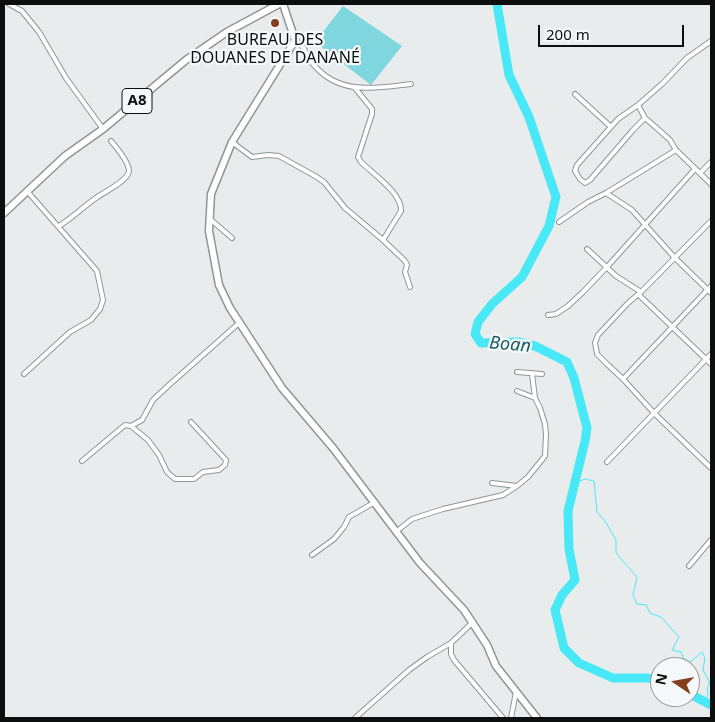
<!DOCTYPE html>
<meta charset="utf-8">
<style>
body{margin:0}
#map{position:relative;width:715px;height:722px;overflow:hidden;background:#e8ecec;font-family:"Noto Sans",sans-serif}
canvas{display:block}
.frame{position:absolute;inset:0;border:5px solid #0d0f0f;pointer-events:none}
.north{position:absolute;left:650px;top:657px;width:50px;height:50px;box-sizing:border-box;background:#f5f9fa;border:1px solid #989b9c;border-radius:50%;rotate:282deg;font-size:14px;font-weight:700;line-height:20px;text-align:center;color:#0d0f0f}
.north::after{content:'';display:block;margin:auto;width:18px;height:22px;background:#863f1e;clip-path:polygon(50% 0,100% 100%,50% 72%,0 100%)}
.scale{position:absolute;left:538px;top:25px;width:146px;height:22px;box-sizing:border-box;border:2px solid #0d0f0f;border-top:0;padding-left:6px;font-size:15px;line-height:18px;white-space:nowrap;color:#0d0f0f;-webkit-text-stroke:4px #f5f9fa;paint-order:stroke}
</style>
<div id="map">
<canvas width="715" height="722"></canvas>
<div class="frame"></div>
<div class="north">N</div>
<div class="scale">200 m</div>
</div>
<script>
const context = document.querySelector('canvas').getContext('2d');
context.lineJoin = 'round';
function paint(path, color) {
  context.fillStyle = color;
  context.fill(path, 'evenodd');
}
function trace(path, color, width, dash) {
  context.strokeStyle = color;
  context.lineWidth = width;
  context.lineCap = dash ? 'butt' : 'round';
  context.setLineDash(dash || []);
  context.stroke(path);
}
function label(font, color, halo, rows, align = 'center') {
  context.font = font + ' "Noto Sans",sans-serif';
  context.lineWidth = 4.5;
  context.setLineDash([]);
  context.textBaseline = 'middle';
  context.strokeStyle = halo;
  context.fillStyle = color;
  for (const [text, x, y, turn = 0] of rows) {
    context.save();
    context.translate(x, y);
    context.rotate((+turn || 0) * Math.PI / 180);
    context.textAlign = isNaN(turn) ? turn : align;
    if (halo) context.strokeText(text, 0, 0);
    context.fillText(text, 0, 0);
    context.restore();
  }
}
const green = new Path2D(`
 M343,6l59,40 -31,39 -56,-43z`);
const stream = new Path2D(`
 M575,483l10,-4 9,2 3,31 8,9 11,19v13l21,24 -4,18 4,9 9,1 4,8 11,4 18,20 -7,13 9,2 3,7 6,3 12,-10 3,6 -2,12 7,13 -3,5 1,6 -2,8`);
const river = new Path2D(`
 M497,4l12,71 20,42 27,80 -7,29 -27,51 -30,27 -14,18 -3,12 6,9 37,-1 17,4 32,16 7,16 13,50 -2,13 -17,70 1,38 6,31 -13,15 -7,15 9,38 15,15 34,15h35l12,3
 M690,694l21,11`);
const minor = new Path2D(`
 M9,4l13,7 17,21 27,46 37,51
 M295,40c9,4 12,17 18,24 26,32 63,24 98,20
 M711,41l-24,17 -25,26 -24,21 7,13 15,13 10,9 6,10 35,34
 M355,88l17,21v5l-14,43 3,5c12,12 41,31 40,49l-18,29
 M575,94l36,33
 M638,105l-20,14 -41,46 -2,6 5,8 5,4 5,-3 43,-50 12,-12
 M232,142l20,15 16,-2 11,1 36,20 9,6 21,26 38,32 22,21 2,4 -2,7 5,15
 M700,173l11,-11
 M606,193l70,-43
 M210,219l22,19
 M711,221l-70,71 -13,11 -30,32 -3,8 2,11 10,10 16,15 31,34 57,55
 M559,222l29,-20 18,-9 26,17 43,48 36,35
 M59,226c13,-8 24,-19 37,-28 8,-6 32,-17 33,-27 0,-9 -12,-23 -18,-30
 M587,249l29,27 25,16
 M639,295l72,69
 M548,315l8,-1 12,-8 15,-14 24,-25 88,-98
 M517,372l25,2
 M24,374l46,-42 21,-12 9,-11 3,-9 -6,-29 -70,-80
 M532,374l3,24
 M623,379l88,-93
 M131,426l17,14 11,15 8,17 8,7h19l9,-7 16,-2 6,-5 1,-5 -35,-38
 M82,461l43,-36 6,1 11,-6 11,-20 16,-15 70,-62
 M607,462l104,-108
 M492,483l25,3
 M397,531l15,-12 31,-10 60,-14 14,-9 11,-9 17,-21 1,-22 -1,-10 -5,-16 -5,-10 -18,-7
 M312,555l22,-16 10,-12 5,-10 26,-15
 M689,566l22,-26
 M451,643v11l3,6 49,58
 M355,718l54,-48 18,-13 24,-14 22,-21
 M511,718l5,-26`);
const primary = new Path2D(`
 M283,4l12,36 -1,2 -62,100 -21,52 -2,37 10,54 11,23 52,80 51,60 87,115 44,47 23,35 9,21 41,52
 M4,213l61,-57 38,-27 83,-69 41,-28 52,-28`);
const markers = [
 [275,23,5,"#863f1e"]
];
const shields = [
 [137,101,30]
];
const shieldNames = [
 ["A8",137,101]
];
const poiNames = [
 ["BUREAU DES",275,40],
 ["DOUANES DE DANANÉ",275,58]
];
const waterNames = [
 ["Boan",510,345,5]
];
paint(green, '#7fd6df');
trace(stream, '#48e8f7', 1);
trace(river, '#48e8f7', 9);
trace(minor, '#919595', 6);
trace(primary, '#919595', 9);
trace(minor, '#fff', 4);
trace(primary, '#fff', 6);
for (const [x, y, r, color] of markers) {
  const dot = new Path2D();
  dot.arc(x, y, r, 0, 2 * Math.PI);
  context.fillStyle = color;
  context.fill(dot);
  trace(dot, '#f5f9fa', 2);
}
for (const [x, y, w] of shields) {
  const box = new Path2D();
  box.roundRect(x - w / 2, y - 12.5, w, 25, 4);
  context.fillStyle = '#f5f9fa';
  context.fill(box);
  trace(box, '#0d0f0f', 1);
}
label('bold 15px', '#0d0f0f', null, shieldNames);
label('16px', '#0d0f0f', '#f5f9fa', poiNames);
label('italic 18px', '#1a5b61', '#f5f9fa', waterNames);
</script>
